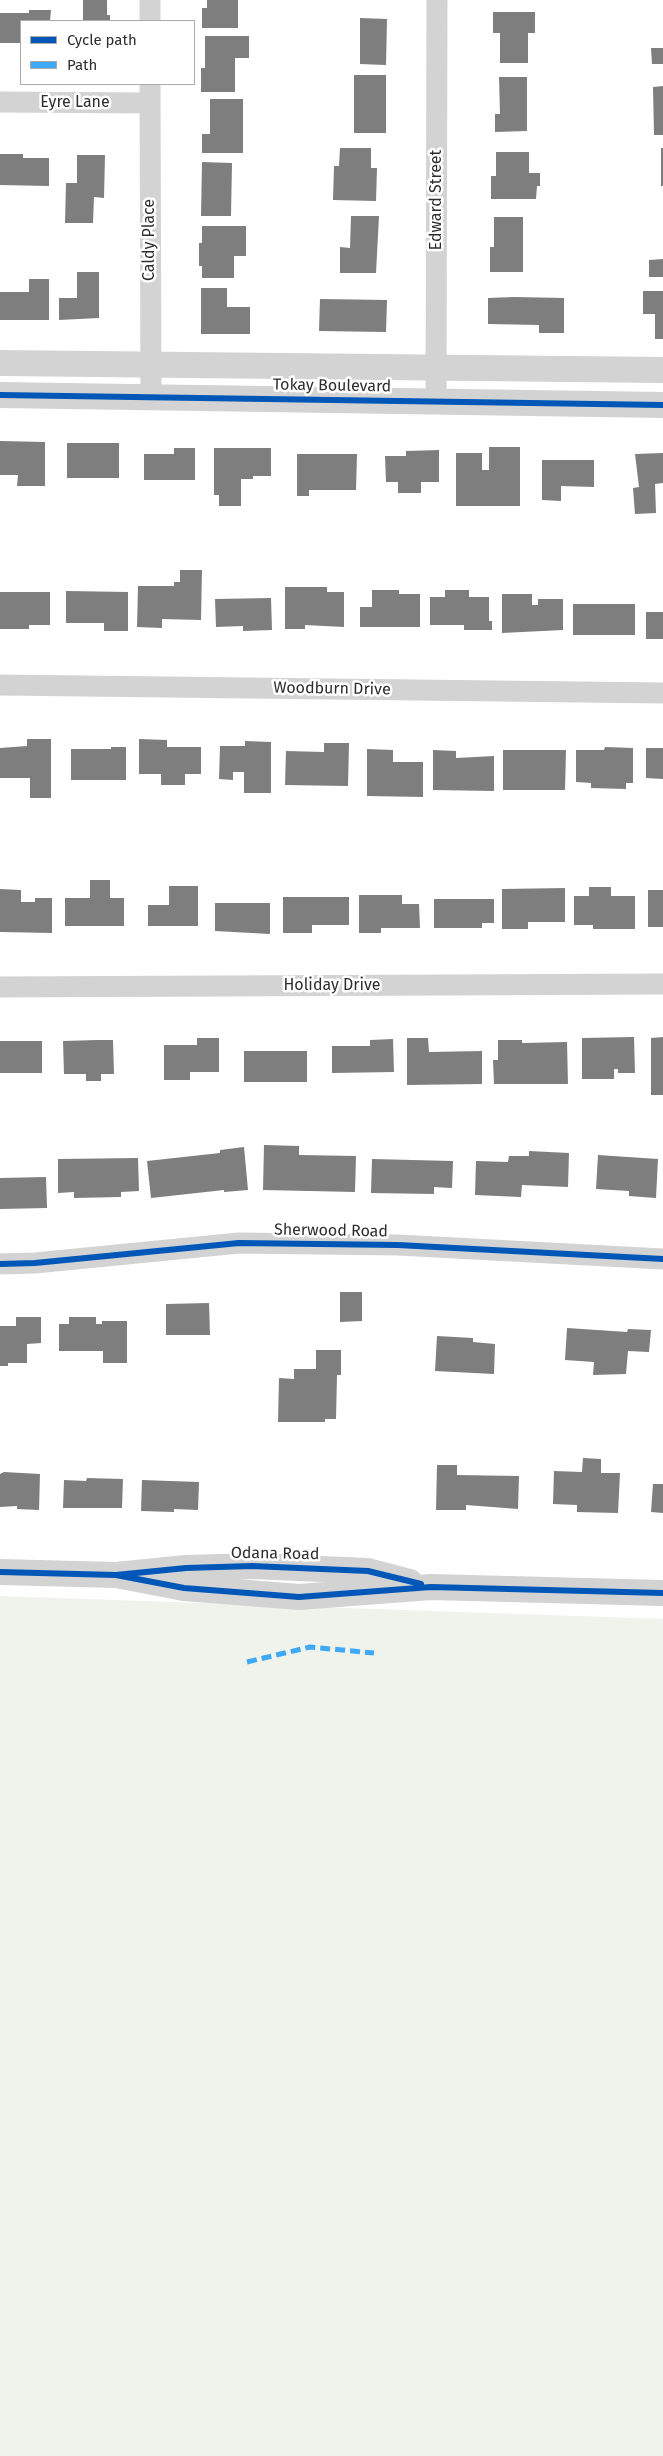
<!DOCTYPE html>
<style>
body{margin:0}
#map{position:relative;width:663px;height:2456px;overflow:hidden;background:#fff;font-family:"Fira Sans",sans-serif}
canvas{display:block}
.legend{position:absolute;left:20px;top:20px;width:175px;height:65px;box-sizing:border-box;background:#fff;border:1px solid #ababab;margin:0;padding:6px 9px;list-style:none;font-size:15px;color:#2e2e2e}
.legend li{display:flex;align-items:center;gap:10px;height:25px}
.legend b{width:25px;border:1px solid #ababab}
</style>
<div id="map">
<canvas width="663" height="2456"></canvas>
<ul class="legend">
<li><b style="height:6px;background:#0057b8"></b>Cycle path</li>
<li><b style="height:6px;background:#3fa9f5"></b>Path</li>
</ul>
</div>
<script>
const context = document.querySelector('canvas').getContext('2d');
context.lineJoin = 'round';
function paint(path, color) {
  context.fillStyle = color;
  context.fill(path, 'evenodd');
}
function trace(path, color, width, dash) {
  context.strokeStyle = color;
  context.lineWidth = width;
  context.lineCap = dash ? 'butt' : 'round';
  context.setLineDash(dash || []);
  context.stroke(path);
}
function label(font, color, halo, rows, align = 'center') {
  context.font = font + ' "Fira Sans",sans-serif';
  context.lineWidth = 5;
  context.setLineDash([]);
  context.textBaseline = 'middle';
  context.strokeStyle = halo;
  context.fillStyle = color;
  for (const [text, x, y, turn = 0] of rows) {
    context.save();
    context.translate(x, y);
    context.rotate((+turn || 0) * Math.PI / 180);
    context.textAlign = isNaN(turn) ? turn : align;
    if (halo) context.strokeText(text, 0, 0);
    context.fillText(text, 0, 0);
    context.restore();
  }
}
const green = new Path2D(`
 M0,1596l663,23v837h-663z`);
const building = new Path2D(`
 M83,0h24v15h3v6h-27z
 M207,0h31v28h-36v-20h5z
 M29,10h22l-1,11h-29v22h-21v-30h29z
 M493,12h42v21h-7v30h-28v-30h-7z
 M360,18l27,1 -1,46 -26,-1z
 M205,36h44v22h-14v34h-34v-24h4z
 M651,48h12v16h-11z
 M354,75h32v58h-32z
 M499,77h28v54l-32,1v-18h5z
 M663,86v49h-9l-1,-48z
 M210,99h33v54h-41v-19h8z
 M340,148h31v20h6l-1,33 -43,-1 1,-34h5z
 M661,148h2v38h-2z
 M496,152h33v21h11v13h-3l-1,13h-45v-23h5z
 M0,154h23v4h26v28l-49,-1z
 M77,155h28l-1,43 -10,-1 -1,26h-28l1,-40h11z
 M202,162l30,1 -1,53h-30z
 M351,216h28l-3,57h-36v-26l10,1z
 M494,217h29v55h-33v-25h4z
 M202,226h44v30h-12v22h-32v-12h-3v-23h3z
 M663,259v18h-14v-17z
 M77,272h22v46l-40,2v-22h18z
 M29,279h20v41h-49v-28h29z
 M201,288h26v19h23v27h-49z
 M643,291h20v48h-8v-25h-12z
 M514,297l50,1v35h-25v-8l-51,-1v-26z
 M320,299l67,1 -1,32 -67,-1z
 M0,441l45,1v44h-28l1,-11h-18z
 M67,443h52v35h-52z
 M489,447h31v59h-64v-53h26v17h7z
 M174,448h21v32h-51v-26h30z
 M214,448h57v28h-18v3h-12v27h-22v-11h-5z
 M439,450v32h-18v11h-23v-11h-12l-1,-26h21v-5z
 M663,453v30l-8,1 1,29 -21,1 -2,-26 6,-1 -4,-33z
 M297,454h60l-1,36h-47v6h-12z
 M542,460h52v27l-33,-1v15l-19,-1z
 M180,570h22l-1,50 -39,-1v9l-25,-1 1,-41h36v-4h6z
 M285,587h42v5h17v35l-39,-2v4h-20z
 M372,590h27v4h21v33h-60v-20h12z
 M445,590h24v7h20v24h3v9h-28v-5h-34v-28h15z
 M66,591l62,1v39h-24v-8h-38z
 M0,592h50v33h-21v4h-29z
 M502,594h30v11h6v-6h25v31l-61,3z
 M271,598l1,32 -29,1v-5l-27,1 -1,-28z
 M573,604h62v31h-62z
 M646,612h17v27h-17z
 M27,739h24v59h-21v-20h-30v-30l27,-2z
 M139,739l28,1v7h34v27h-16v11h-24v-11h-22z
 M245,741l26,1v51h-27v-21h-11v8l-14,-1 1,-33h25z
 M324,743h25l-1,43 -63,-1 1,-34 38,1z
 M111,747h15v33h-55v-31h40z
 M605,747l28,1v35h-7v6l-35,-1v-5l-15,-1v-32h28z
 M646,748h17v31l-17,-1z
 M367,749l26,1v12h30v35l-56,-1z
 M433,750l23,1v7l38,-2v35l-61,-1z
 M503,750h63l-1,40h-62z
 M90,880h20v18h14v28h-59v-28h25z
 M169,886h29v40h-50v-21h21z
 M589,887h22v9h24v33h-42v-4h-19v-29h15z
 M565,888v34h-37v7h-26v-40z
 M0,889l21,1v12h14v-4h17v35l-52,-1z
 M648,890h15v37h-15z
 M359,895h43v9h17l1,24h-39v5h-22z
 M283,897h66v28h-37v8h-29z
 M434,899h60v24h-12v5h-48z
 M215,903h55v31l-55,-3z
 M634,1037l1,36h-17v-4h-4v10h-32v-41z
 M663,1037v58h-12v-57z
 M197,1038h22v34h-29v8h-26v-35h33z
 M407,1038h21l1,14 53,-1v33l-75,1z
 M393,1039l1,33 -62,1v-27h38v-6z
 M97,1040h16l1,34h-13v7h-15v-7h-22l-1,-33z
 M498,1040h24v3l45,-1 1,42h-74l-1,-24h5z
 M0,1041h42v32h-42z
 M244,1051h63v31h-63z
 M264,1145l35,1v9l57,1 -1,36 -92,-2z
 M244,1147l4,43 -24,2v-2l-73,8 -4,-37 73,-8v-3z
 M529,1151l40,2 -1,34 -46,-2 -1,12 -46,-2 1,-34 32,1 1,-6h20z
 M598,1155l60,4 -2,39 -27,-2v-5l-33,-2z
 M138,1158l1,33 -18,1v5l-47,1v-6l-16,1v-34z
 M372,1159l81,2 -1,27 -18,-1v7l-63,-1z
 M46,1177l1,31 -47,1v-31z
 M340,1292h22v29l-22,1z
 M209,1303l1,32h-44v-31z
 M16,1317h25v26l-14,1v19h-19v3h-8v-40h16z
 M69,1317h27v7h6v-3h25v42h-24v-12h-44v-27h10z
 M567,1328l60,4 1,-3 23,1 -2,22 -21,-1 -2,23 -33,1 1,-13 -29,-2z
 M437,1336l36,2v4l22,2 -1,30 -59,-3z
 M316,1350h25v25h-4l-1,44h-11v3h-47l1,-44 15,1v-10h22z
 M583,1458l18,1v14h19l-2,40 -41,-1v-7l-24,-1 1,-33 28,1z
 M437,1465h20v10l62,1 -1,33 -52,-4v5h-30z
 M4,1472l36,2 -1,36 -22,-1v-3l-17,1v-33z
 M87,1478l36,1 -1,29h-59l1,-28 22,1z
 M142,1480l57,2 -1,28 -24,-1v3l-33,-1z
 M653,1484h10v29l-12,-1z`);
const minor = new Path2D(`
 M150,0v21
 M150,84l1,313
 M0,102l150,1
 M436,401l1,-401
 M0,685l663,8
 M0,987l663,-3
 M0,1264l35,-1 204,-20 159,2 265,14`);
const tertiary = new Path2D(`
 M0,363l663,7
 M0,395l663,10
 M0,1572l116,3 70,-7 66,-2 116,5 42,11
 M116,1575l68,13 115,9 132,-10 232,6`);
const quiet = new Path2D(`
 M247,1662l63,-15 64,6`);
const cycleway = new Path2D(`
 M0,395l663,10
 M0,1264l35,-1 204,-20 159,2 265,14
 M0,1572l116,3 70,-7 66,-2 116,5 53,13
 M116,1575l68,13 115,9 132,-10 232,6`);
const streetNames = [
 ["Eyre Lane",75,103],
 ["Edward Street",437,200,-90],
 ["Caldy Place",150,240,-90],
 ["Tokay Boulevard",332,386,1],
 ["Woodburn Drive",332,689,1],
 ["Holiday Drive",332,986],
 ["Sherwood Road",331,1231,1],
 ["Odana Road",275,1554,1]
];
paint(green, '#f0f3ec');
paint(building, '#7e7e7e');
trace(minor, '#d3d3d3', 21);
trace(tertiary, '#d3d3d3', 26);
trace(quiet, '#3fa9f5', 5, [10, 5]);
trace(cycleway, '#0057b8', 6);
label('16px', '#2e2e2e', '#fff', streetNames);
</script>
